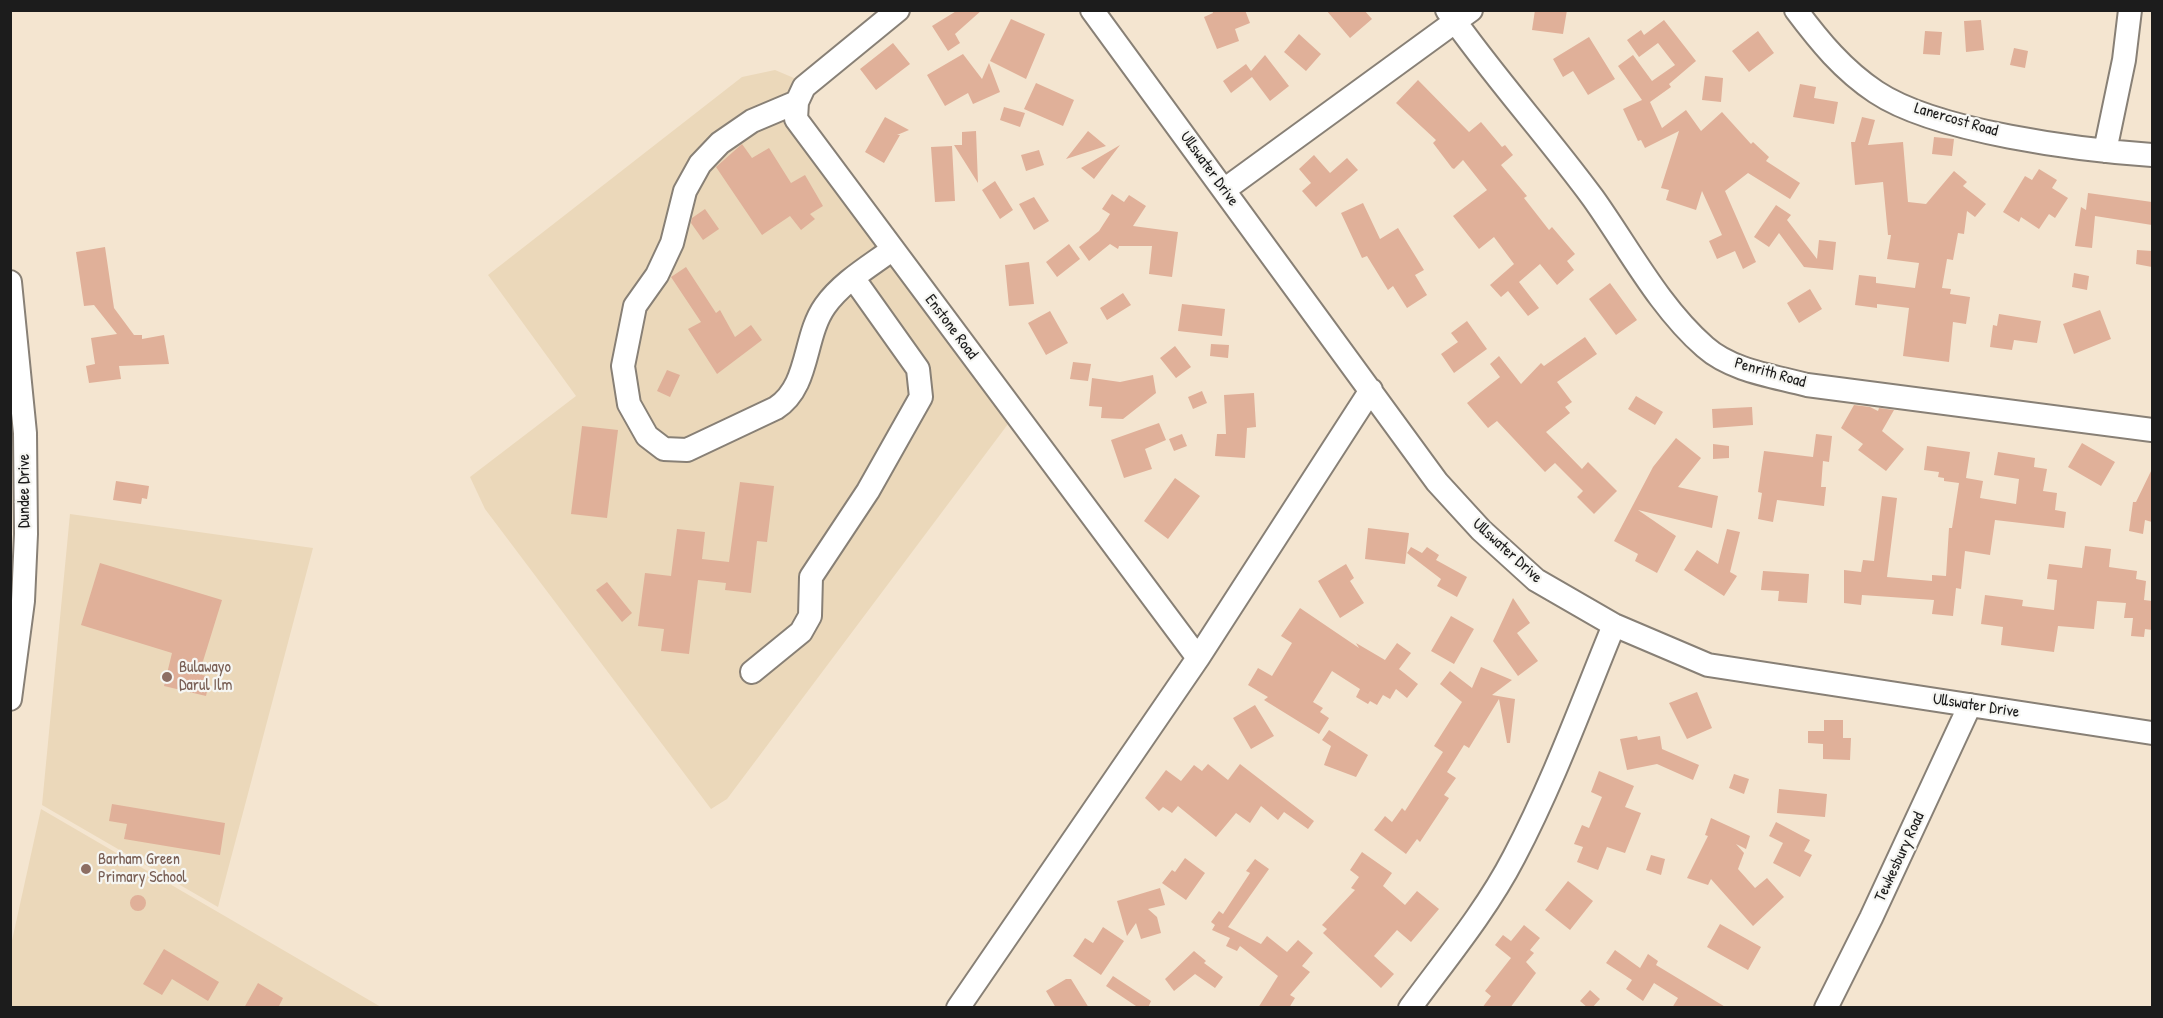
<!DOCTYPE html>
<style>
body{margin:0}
#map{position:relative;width:2163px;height:1018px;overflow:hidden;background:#f4e5d0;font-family:"Patrick Hand",sans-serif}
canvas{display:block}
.frame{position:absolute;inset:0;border:12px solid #1c1c1c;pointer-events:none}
</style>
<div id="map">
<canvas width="2163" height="1018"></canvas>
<div class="frame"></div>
</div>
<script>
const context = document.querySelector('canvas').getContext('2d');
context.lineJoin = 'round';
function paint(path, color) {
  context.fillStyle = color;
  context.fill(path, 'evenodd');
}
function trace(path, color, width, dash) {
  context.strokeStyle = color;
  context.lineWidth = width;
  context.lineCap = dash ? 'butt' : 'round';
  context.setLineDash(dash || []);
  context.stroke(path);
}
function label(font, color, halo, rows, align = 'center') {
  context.font = font + ' "Patrick Hand",sans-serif';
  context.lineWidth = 4.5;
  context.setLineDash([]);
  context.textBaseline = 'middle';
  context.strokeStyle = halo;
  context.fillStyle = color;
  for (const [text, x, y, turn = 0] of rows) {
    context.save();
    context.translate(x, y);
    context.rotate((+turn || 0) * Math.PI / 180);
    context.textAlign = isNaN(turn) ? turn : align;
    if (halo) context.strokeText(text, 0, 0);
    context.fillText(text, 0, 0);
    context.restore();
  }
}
const built = new Path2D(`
 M775,70l26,11 -10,19 220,320 -284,379 -16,10 -226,-300 -15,-32 106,-81 -88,-121 254,-198z
 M70,514l243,34 -95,359 -176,-102z
 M41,809l340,198 -370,1v-63z`);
const building = new Path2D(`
 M958,10h24l-27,24 5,9 -12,8 -16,-25z
 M1212,10h33l5,13 -15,6 4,12 -22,8 -13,-32 9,-4z
 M1326,10h38l8,9 -22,19z
 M1535,10h32l-4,24 -31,-4z
 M1011,19l34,15 -19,45 -36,-18z
 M1664,20l32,41 -27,23 2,3 -21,15 12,26 24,-18 15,21 21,-19 29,32 2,-2 16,15 -3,4 34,22 -10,16 -42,-26 -23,18 31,71 -13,7 -8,-18 -18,8 -8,-18 13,-6 -20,-44 -6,19 -30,-10 3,-10 -8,-2 18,-57 -34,17 -4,-8 -3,1 -15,-32 19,-9 -24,-34 15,-11 19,26 23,-16 -17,-22 -19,14 -12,-17 14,-10 3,5z
 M1981,20l3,30 -18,2 -2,-31z
 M1758,31l16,22 -25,19 -17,-21z
 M1925,31l17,1 -2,23 -17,-1z
 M1299,34l22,20 -15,17 -22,-19z
 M1589,37l26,42 -27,16 -15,-24 -10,6 -10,-18z
 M893,43l17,21 -34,26 -16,-21z
 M2014,48l14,3 -3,17 -15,-3z
 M963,54l19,25 7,-16 11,29 -27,12 -5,-11 -23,13 -18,-31z
 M1265,55l24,31 -19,15 -18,-24 -21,16 -8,-12 23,-17 5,7z
 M1705,76l18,2 -2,24 -19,-2z
 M1418,80l51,52 12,-10 21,25 3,-2 8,10 -12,10 26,31 -3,2 25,32 3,-3 23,27 -8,7 7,9 -17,15 -17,-21 -21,18 20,26 -11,8 -20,-25 -7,6 -11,-12 24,-21 -20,-27 -15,12 -26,-33 34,-26 -24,-30 -9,9 -2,-1 -19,-25 3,-3 -40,-37z
 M1036,83l38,17 -11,26 -39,-17z
 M1800,84l16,3 -2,11 24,4 -4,22 -41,-7z
 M1004,107l21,6 -5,14 -20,-7z
 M885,117l24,13 -12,5h3l-16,28 -19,-11z
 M1862,117l13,3 -7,25 35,-3 5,60 18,2 28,-33 13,11 -4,4 23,18 -11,13 -8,-6 -3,23 -6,-1 -5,27 -6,-1 -5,29 9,1 -1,5 20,3 -4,27 -13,-2 -4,40 -46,-6 6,-48 -32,-4v4l-22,-3 4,-30 17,2v6l39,5 4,-25 -32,-4 4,-24h-3l-5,-53 -28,3 -4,-43h4z
 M976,131l2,52 -24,-38h8v-13z
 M1088,131l18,15 -40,13z
 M1934,137l20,2 -2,17 -20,-2z
 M742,144l10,14 17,-10 22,35 14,-8 18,31 -13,8 5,5 -14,11 -11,-14 -28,19 -46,-68z
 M1120,145l-26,34 -13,-11z
 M952,146l3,55 -20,1 -4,-55z
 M1039,150l5,15 -18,6 -5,-16z
 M1314,155l16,18 17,-15 11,12 -42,37 -14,-16 9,-8 -12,-14z
 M2039,169l18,11 -5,8 16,10 -13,20 -6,-4 -10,15 -18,-12 -2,5 -16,-10 22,-36 7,4z
 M995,181l18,29 -13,9 -18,-29z
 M2088,193l64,9v23l-57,-9 -3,32 -17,-2 6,-39 5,3z
 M1112,194l12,8 5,-7 17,11 -13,20 45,6 -6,45 -23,-3 3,-28h-33l-1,3 -8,-5 -21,17 -10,-14 20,-16 11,-17 -8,-5z
 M1034,197l15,24 -15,9 -15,-26z
 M1363,203l17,36 18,-11 26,42 -9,5 12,20 -20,13 -14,-22 -5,4 -21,-34 -5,2 -21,-45z
 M1776,205l15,10 -4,5 30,39 2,-19 17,2 -3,28 -29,-3 -25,-34 -10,14 -15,-10z
 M705,209l14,20 -16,11 -12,-17 1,-5z
 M1069,244l11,15 -23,18 -11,-15z
 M105,247l9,61 20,27h8v4l22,-4 5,29 -50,2 2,13 -32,4 -3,-17 9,-2 -4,-26 26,-4 -23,-29 -10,1 -8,-54z
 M2137,250l15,1v16l-16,-3z
 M1029,262l5,42 -25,2 -4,-41z
 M686,267l30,46 4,-3 15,27 16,-12 11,15 -45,34 -29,-45 13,-7 -30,-45z
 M2074,273l15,3 -2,14 -15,-3z
 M1610,283l27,37 -21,15 -27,-36z
 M1810,289l12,20 -23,14 -12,-20z
 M1123,293l8,12 -24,15 -7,-12z
 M1182,304l43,5 -3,27 -44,-5z
 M2100,310l11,29 -37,15 -11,-30z
 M1050,311l18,32 -22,12 -18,-32z
 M1999,314l42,7 -4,22 -23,-3 -2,10 -22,-3 3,-22 4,1z
 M1467,321l20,28 -33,24 -13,-19 17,-12 -7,-9z
 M1585,337l12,17 -40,28 15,20 -7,5 5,6 -24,19 36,37 6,-7 29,29 -23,23 -17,-17 6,-6 -28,-28 -10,9 -48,-51 -9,7 -21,-25 33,-26 -10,-13 9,-8 22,28 20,-21 3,3z
 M1211,344l18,1 -1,13 -18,-2z
 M1175,346l16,21 -15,11 -16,-20z
 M1073,362l18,2 -3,17 -18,-2z
 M667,370l13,5 -10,22 -13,-6z
 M1153,375l3,18 -33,26 -22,-1 1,-11 -13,-1 3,-28 28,4z
 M1202,391l5,12 -14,6 -5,-12z
 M1254,393l2,34 -9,1 -2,30 -30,-2 2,-22h9l-2,-39z
 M1636,396l27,16 -8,13 -27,-16z
 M1854,405l16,2 8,4 1,-3 15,2 -12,21 22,18 -18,22 -28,-21 5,-6 -22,-16z
 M1752,407l1,18 -40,3 -1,-19z
 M1159,423l7,17 -21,9 7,20 -28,9 -13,-38z
 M582,426l36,4 -11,88 -36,-4z
 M1182,434l5,12 -13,5 -5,-12z
 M1816,434l16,2 -3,26 -6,-1 -2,26h5l-2,19 -47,-6 -4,22 -15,-3 4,-26 -4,-1 6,-41 49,6z
 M1676,438l25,20 -23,29 40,9 -6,32 -74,-18 38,26 -19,37 -22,-12 3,-7 -24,-13 39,-74z
 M2082,443l33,19 -14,24 -33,-19z
 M1713,444l16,2v12l-16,1z
 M1927,446l43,6 -4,26 17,3 -3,17 36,6 3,-25 -25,-4 4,-23 37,6 -1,9 13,2 -4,22 14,2 -2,17 11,2 -2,16 -69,-8 -5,35 -25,-4 -4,38 -5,-1 -3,28 -21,-2 2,-14 -72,-5 -1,10 -17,-2v-33l17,2 2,-12 11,1 8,-65 15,2 -10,79 45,4v-6l14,1 3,-48h3l7,-45 -15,-2v-3l-6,-1 1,-5 -15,-2z
 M2152,469v53l-7,-2 -2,14 -14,-3 4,-29h3z
 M1175,478l25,18 -32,43 -24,-18z
 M116,481l33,5 -2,13 -5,-1 -1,6 -28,-4z
 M740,482l34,4 -7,56 -10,-1 -6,52 -26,-3 1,-7 -28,-3 -9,74 -28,-3 3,-22 -26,-3 7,-53 26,3 6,-47 28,3 -3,27 27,3z
 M1368,528l41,5 -4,31 -40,-5z
 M1727,529l13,3 -10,40 7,4 -13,20 -40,-26 13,-20 21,14z
 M2085,546l26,3 -2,18 28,4 -1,8 10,2 -2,19 8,1v29l-7,-1 -1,8 -13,-1 2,-18h-9l2,-15 -29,-2 -3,28 -36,-3 -4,26 -53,-7 2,-18 -22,-3 4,-29 38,5 -1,6 32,4 3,-30 -10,-1 2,-15 33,4z
 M1411,547l11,6 5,-6 12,8 -3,5 31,17 -10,20 -20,-11 4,-7 -34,-26z
 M100,563l122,37 -23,74 11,3 -4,19 -42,-10 8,-33 -91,-28z
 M1346,564l8,14 -4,3 14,22 -24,15 -22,-37z
 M1763,571l46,3 -2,29 -29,-2 1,-10 -18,-1z
 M607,582l25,31 -10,9 -26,-32z
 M1513,598l17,25 -13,10 21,28 -20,15 -25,-35z
 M1300,608l59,40 -3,-5 29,17 12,-17 14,10 -12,16 19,15 -11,14 -11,-9 -6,10 -7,-4 -6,10 -7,-4 -2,3 -12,-7 4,-8 -28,-18 -19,31 10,6 -3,4 9,6 -10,16 -55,-34 4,-3 -20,-12 10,-17 14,8 20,-33 -11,-7z
 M1451,616l23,13 -20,35 -23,-13z
 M1481,667l31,13 -20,15 23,4 -5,44h-3l-8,-44 -30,49 -5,-3 -17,27 9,6 -12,17 5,3 -29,44 -3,-3 -11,15 -32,-24 11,-14 7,6 10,-14 3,3 38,-59 -9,-6 28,-44 -22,-18 10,-13 22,17z
 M1697,692l15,36 -25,11 -18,-36z
 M1255,705l19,31 -23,13 -18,-31z
 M1824,720h19v18h8l-1,22 -27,-1v-15l-15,-1v-12h16z
 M1329,730l39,25 -12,22 -32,-12 7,-19 -9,-6z
 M1637,736l1,4 22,-4 2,13 37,16 -6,15 -36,-16 -30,6 -7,-31z
 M1208,764l20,16 12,-16 74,57 -6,8 -24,-17 -6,8 -17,-14 -11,17 -14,-10 -20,24 -38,-31 -6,7 -9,-6 -4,4 -14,-13 21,-28 15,11 13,-16 8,6z
 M1599,771l35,15 -9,21 16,6 -16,40 -18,-6 -9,23 -21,-8 6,-15 -9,-3 8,-19 7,3 13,-31 -11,-5z
 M1734,774l15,5 -5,15 -15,-6z
 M1779,789l48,5 -2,23 -48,-4z
 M112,804l113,19 -5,32 -96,-16 3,-15 -18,-3z
 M1711,818l39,18 -4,13 -10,-5 8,9 -6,16 17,19 12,-10 17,19 -31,29 -42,-47 -3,6 -21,-7 21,-42 -3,-1z
 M1776,822l34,18 -6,11 8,4 -12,22 -27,-14 10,-20 -14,-7z
 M1362,852l30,21 -9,13 22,19 12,-14 22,18 -28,33 -14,-12 -23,26 20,18 -13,14 -58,-55 4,-4 -5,-4 33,-35 -4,-2 8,-11 -9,-7z
 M1651,855l14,4 -4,16 -15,-5z
 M1185,858l20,15 -19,27 -24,-17 10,-13 3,2z
 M1255,859l14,10 -41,58 33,17 6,-8 20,16 11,-12 15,13 -11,13 8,6 -20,23 5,3 -6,10h-31l20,-32 -38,-30 -3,5 -11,-5 4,-8 -18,-8 3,-5 -4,-3 8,-11 4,3 27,-41 -4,-2z
 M1568,881l25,20 -23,29 -25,-20z
 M1160,888l5,17 -17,4 9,8 4,16 -20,6 -5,-16 -9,13 -10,-35z
 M130 903a8 8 0 1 1 16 0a8 8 0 1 1-16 0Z
 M1720,924l41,23 -13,23 -41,-23z
 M1524,925l16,13 -10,12 4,3 -8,9 10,11 -26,35h-28l9,-12 -6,-5 26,-33 -16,-13 8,-10 8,6z
 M1103,927l21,14 -23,34 -28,-19 12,-18 8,5z
 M164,949l55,33 -11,19 -36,-22 -10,16 -19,-11z
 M1615,950l25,18 8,-14 10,7 -2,4 71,43h-55l6,-10 -24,-15 -11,18 -17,-12 6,-9 -26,-17z
 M1194,951l12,10 -2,2 19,14 -8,11 -20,-14 -21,17 -9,-12z
 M1113,976l38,25 -3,7h-9l-33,-22z
 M1066,979h5l18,29h-33l-10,-17z
 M258,983l25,15 -5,10h-34z
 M1590,990l10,9 -8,9h-4l-8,-7z`);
const minor = new Path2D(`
 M898,10l-94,77 -7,15 -1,17 402,539
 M1092,10l345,472 44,48 55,50 78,45 94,40 444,68
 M1447,10c45,65 99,124 146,188 35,49 66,109 112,149 27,24 69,29 102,38l345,45
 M1796,10c24,32 47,60 80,82 60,40 204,58 276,63
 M797,102l-45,19 -32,22 -20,21 -15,27 -13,52 -15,32 -22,31 -12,60 6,38 18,32 17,13 23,1 89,-42c34,-22 27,-71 49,-102 17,-24 45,-40 68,-57
 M2105,151l19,-91 6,-50
 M1224,190l247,-180
 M10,282l15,151 1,101 -3,67 -13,98
 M752,672l49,-40 9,-16 1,-39 57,-86 53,-94 -3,-28 -64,-90
 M958,1008l240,-350 173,-268
 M1410,1008c36,-49 76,-97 104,-151 39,-74 68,-154 100,-232
 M1826,1008l45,-90 99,-213`);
const markers = [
 [167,677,6,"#8d6e63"],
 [86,869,6,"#8d6e63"]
];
const streetNames = [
 ["Lanercost Road",1956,120,16],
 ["Ullswater Drive",1209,169,54],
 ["Enstone Road",951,327,53],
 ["Penrith Road",1770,373,16],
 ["Dundee Drive",25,491,-90],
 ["Ullswater Drive",1507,551,42],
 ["Ullswater Drive",1976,706,9],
 ["Tewkesbury Road",1900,857,-65]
];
const educationNames = [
 ["Bulawayo",179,668],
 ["Darul Ilm",179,686],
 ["Barham Green",98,860],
 ["Primary School",98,878]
];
paint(built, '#ebd8ba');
paint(building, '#e0b099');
trace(minor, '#888076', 26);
trace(minor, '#fff', 22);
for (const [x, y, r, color] of markers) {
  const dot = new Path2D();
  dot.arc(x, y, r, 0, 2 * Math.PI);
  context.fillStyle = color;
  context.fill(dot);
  trace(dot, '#f6f6f2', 2);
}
label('16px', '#1c1c1c', '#f6f6f2', streetNames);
label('16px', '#785e54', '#f6f6f2', educationNames, 'left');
</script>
